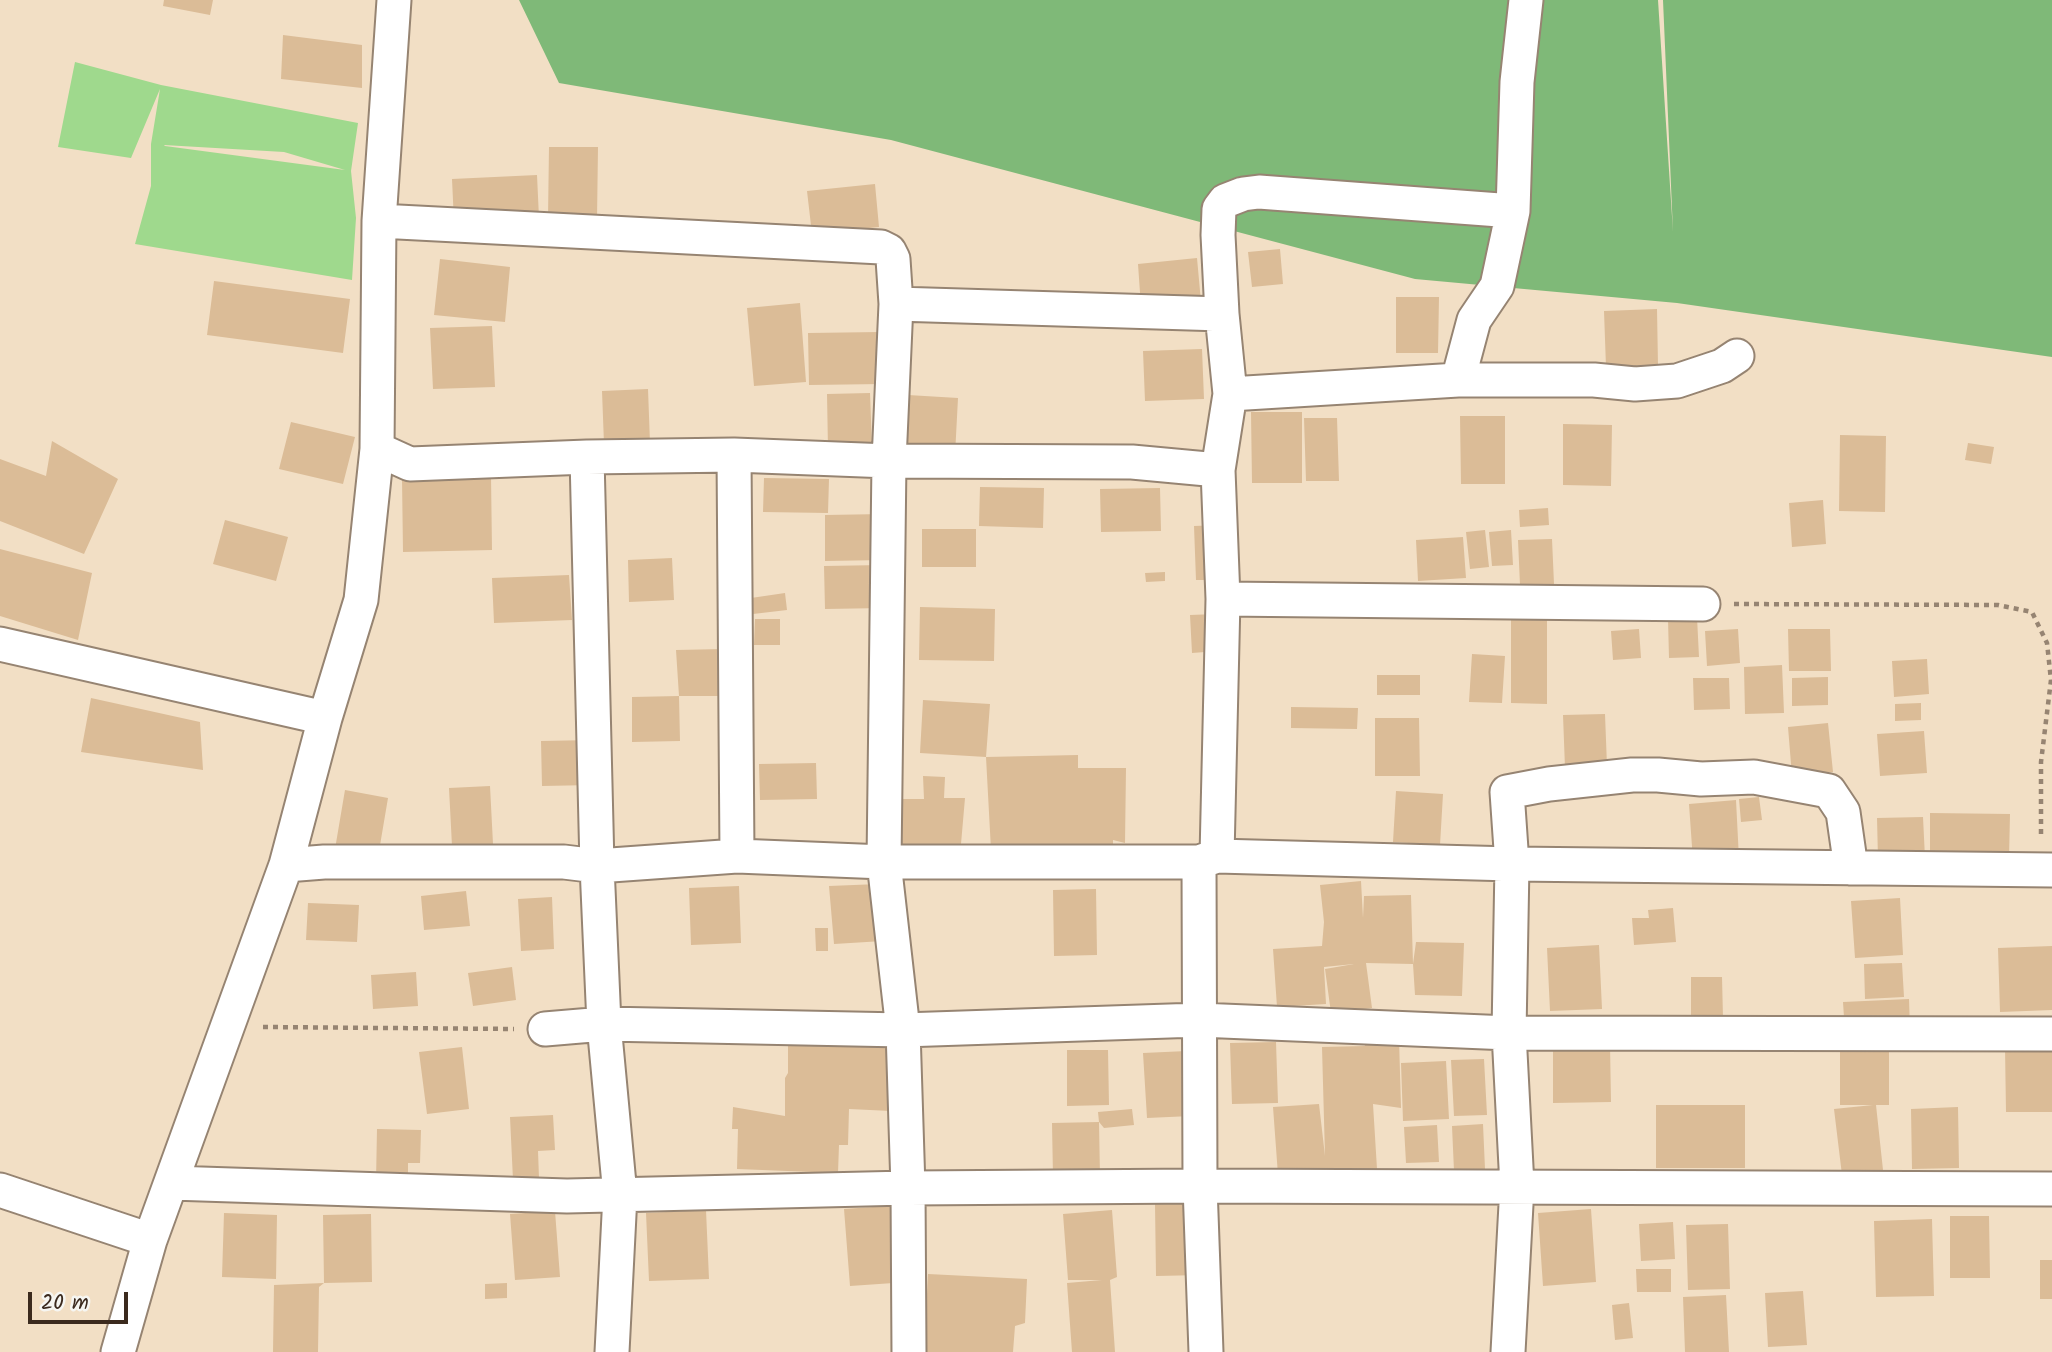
<!DOCTYPE html>
<style>
body{margin:0}
#map{position:relative;width:2052px;height:1352px;overflow:hidden;background:#f2dfc5;font-family:Kalam,sans-serif}
canvas{display:block}
.scale{position:absolute;left:28px;top:1292px;width:100px;height:32px;box-sizing:border-box;border:4px solid #3b2a1e;border-top:0;padding-left:9px;font-size:21px;line-height:24px;white-space:nowrap;color:#3b2a1e;-webkit-text-stroke:5px #f6f6f2;paint-order:stroke}
</style>
<div id="map">
<canvas width="2052" height="1352"></canvas>
<div class="scale">20 m</div>
</div>
<script>
const context = document.querySelector('canvas').getContext('2d');
context.lineJoin = 'round';
function paint(path, color) {
  context.fillStyle = color;
  context.fill(path, 'evenodd');
}
function trace(path, color, width, dash) {
  context.strokeStyle = color;
  context.lineWidth = width;
  context.lineCap = dash ? 'butt' : 'round';
  context.setLineDash(dash || []);
  context.stroke(path);
}
const green = new Path2D(`
 M75,62l86,23 197,38 -7,48 5,47 -4,62 -217,-36 16,-58v-42l9,-55 -29,69 -73,-11zM164,145l120,7 61,18 -180,-24z`);
const forest = new Path2D(`
 M519,0h1139l15,232 -10,-232h389v357l-375,-54 -262,-24 -524,-139 -332,-57z`);
const building = new Path2D(`
 M164,0h49l-3,15 -47,-9z
 M283,35l79,10v43l-81,-9z
 M549,147h49l-1,72 -49,-1z
 M537,175l2,43 -85,4 -2,-43z
 M875,184l4,43 -67,7 -5,-43z
 M1280,249l3,35 -31,3 -4,-35z
 M1197,258l4,44 -60,5 -3,-43z
 M440,259l70,8 -5,55 -71,-7z
 M214,281l136,18 -7,54 -136,-18z
 M1396,297h43l-1,56h-42z
 M800,303l6,79 -52,4 -7,-78z
 M1657,309l1,57 -52,1 -2,-56z
 M492,326l3,61 -62,2 -3,-61z
 M880,332l2,52 -73,1 -1,-52z
 M1202,349l2,50 -59,2 -2,-50z
 M648,389l2,54 -46,1 -2,-53z
 M870,393l2,54 -44,2 -1,-55z
 M908,395l50,3 -3,57 -50,-3z
 M1251,412h51v71h-50z
 M1460,416h45v68h-44z
 M1304,418h33l2,63h-33z
 M291,422l64,15 -12,47 -64,-15z
 M1563,424l49,1 -1,61 -48,-1z
 M1840,435l46,1 -1,76 -46,-1z
 M52,441l66,38 -34,75 -84,-33v-62l46,17z
 M1968,443l26,4 -3,17 -26,-4z
 M491,476l1,74 -89,2 -1,-74z
 M764,478l65,1 -1,34 -65,-1z
 M980,487l64,1 -1,40 -64,-2z
 M1160,488l1,43 -60,1 -1,-43z
 M1823,500l3,44 -34,3 -3,-44z
 M1548,508l1,17 -29,2 -1,-17z
 M884,514v46l-59,1v-46z
 M225,520l63,17 -12,44 -63,-17z
 M1221,525l2,55h-27l-2,-54z
 M922,529h54v38h-54z
 M1485,530l4,37 -19,2 -4,-37z
 M1511,530l2,35 -21,1 -3,-34z
 M1463,537l3,41 -48,3 -2,-41z
 M1552,539l2,45 -34,1 -2,-45z
 M0,549l92,24 -14,67 -78,-24z
 M672,558l2,42 -45,2 -1,-42z
 M883,565l1,43 -59,1 -1,-43z
 M1165,572v9l-19,1 -1,-9z
 M569,575l3,45 -78,3 -2,-45z
 M785,593l2,17 -34,4 -2,-16z
 M920,607l75,2 -1,52 -75,-1z
 M1216,614l2,37 -26,2 -2,-38z
 M1697,617l2,40 -30,1 -1,-39z
 M755,619h25v26h-26z
 M1547,619v85l-36,-1v-83z
 M1639,629l2,29 -28,2 -2,-29z
 M1738,629l2,34 -33,3 -2,-35z
 M1788,629h42l1,42h-42z
 M724,649l2,47h-47l-3,-46z
 M1472,654l33,2 -3,47 -33,-1z
 M1927,659l2,35 -35,3 -2,-36z
 M1782,665l2,48 -39,1 -1,-47z
 M1377,675h43v20h-43z
 M1828,677v28l-36,1v-28z
 M1693,678h36l1,31 -36,1z
 M679,696l1,45 -48,1v-45z
 M91,698l109,24 3,48 -122,-18z
 M923,700l67,4 -4,53 92,-2v13h48l-1,75 -12,-3v5l-122,5 -5,-93 -66,-4z
 M1921,703v17l-26,1v-17z
 M1291,707l67,1 -1,21 -66,-1z
 M1605,714l2,52 -42,2 -2,-53z
 M1375,718h44l1,58h-45z
 M1828,723l5,49 -41,4 -4,-49z
 M1924,731l3,42 -47,3 -3,-42z
 M592,740l1,45 -51,1 -1,-45z
 M816,763l1,36 -57,1 -1,-36z
 M923,776l22,1 -1,21h21l-4,46h-60l2,-45h21z
 M490,786l3,58 -41,2 -3,-58z
 M345,790l43,8 -10,59 -43,-8z
 M1396,791l47,3 -3,51 -47,-3z
 M1759,797l3,23 -21,2 -2,-23z
 M1736,800l3,59 -46,2 -4,-57z
 M1930,813l80,1 -1,44 -79,-1z
 M1923,817l2,41 -47,1 -1,-41z
 M1361,881l2,37 1,-22 47,-1 2,69 -47,-1 6,45 -41,5 -6,-44 29,-5 -30,3 2,37 -49,3 -4,-58 49,-3 2,-24 -4,-37z
 M879,884l4,57 -49,3 -5,-58z
 M739,886l2,57 -50,2 -2,-57z
 M1096,889l1,66 -43,1 -1,-66z
 M466,891l4,35 -46,4 -3,-34z
 M552,897l2,52 -33,2 -3,-52z
 M1900,898l3,57 -48,3 -4,-57z
 M308,903l51,2 -2,37 -51,-2z
 M1673,908l3,34 -42,3 -2,-27h17l-1,-8z
 M815,928h13v23h-12z
 M1416,942l48,1 -2,53 -47,-1 -2,-31z
 M1599,945l3,64 -52,2 -3,-63z
 M2052,946v64l-52,2 -2,-64z
 M1902,963l2,34 -39,2 -1,-35z
 M512,967l4,33 -43,6 -5,-33z
 M416,972l2,34 -45,3 -2,-34z
 M1691,977h31l1,41h-32z
 M1909,999l1,30 -65,4 -2,-31z
 M830,1037h66l-5,74 -42,-2 -1,36h-9l-1,28 -101,-4 1,-40h-6l1,-22 52,9v-38l3,-5v-28l42,1z
 M1399,1038l2,70 -28,-4 4,65 -99,6 -5,-68 46,-3 6,52 -3,-109 43,-1 -1,-7z
 M1276,1042l2,61 -46,1 -2,-61z
 M1840,1043h49v62h-13l7,65 -41,5 -8,-66 39,-4h-33z
 M1553,1045h57l1,57 -58,1z
 M2052,1046v66h-46l-1,-65z
 M462,1047l7,62 -42,5 -8,-62z
 M1067,1050h41l1,55 -42,1z
 M1187,1051l4,65 -44,2 -4,-65z
 M1484,1059l3,56 -33,1 -3,-56z
 M1446,1061l3,58 -46,2 -2,-58z
 M1656,1105h89v63h-89z
 M1958,1107l1,61 -47,1 -1,-60z
 M1132,1109l2,16 -30,3 -5,-6 -1,-10z
 M553,1115l2,35 -17,1 1,27 -26,2 -3,-63z
 M1099,1122l1,54 -47,1 -1,-54z
 M1483,1124l2,45 -31,2 -2,-45z
 M1437,1125l2,37 -33,1 -2,-36z
 M377,1129l44,1 -1,33h-12v19l-32,-1z
 M1201,1203l1,72 -46,1 -1,-72z
 M903,1205l5,77 -58,4 -6,-77z
 M1591,1209l5,73 -53,4 -5,-73z
 M706,1210l3,69 -60,2 -3,-68z
 M1112,1210l5,67 -7,3 5,72h-43l-5,-69 35,-3h-34l-5,-66z
 M555,1211l5,66 -45,3 -5,-66z
 M224,1213l53,2 -1,64 -54,-2z
 M371,1214l1,68 -48,1 -1,-68z
 M1950,1216h39l1,62h-40z
 M1932,1219l2,77 -58,1 -2,-76z
 M1673,1222l2,37 -34,2 -2,-37z
 M1728,1224l2,65 -42,1 -2,-65z
 M2040,1260h12v39h-12z
 M1636,1269h35v23h-34z
 M928,1274l99,5 -2,44 -10,3 -2,26h-89z
 M324,1283l-5,4 -1,65h-45l1,-67z
 M507,1283v15l-22,1v-15z
 M1803,1291l4,54 -39,2 -3,-54z
 M1726,1295l3,57h-44l-2,-55z
 M1629,1303l4,35 -18,2 -3,-35z`);
const path = new Path2D(`
 M1734,604l264,1 34,7 15,31 4,37 -10,82v77
 M263,1027l251,2`);
const minor = new Path2D(`
 M379,221l502,26 8,4 4,8 3,45 -7,157 -5,401 19,168 5,158 1,164
 M896,304l326,10
 M1458,380l16,-60 23,-34 16,-75 4,-129 9,-82
 M1230,394l228,-14h136l41,4 42,-3 45,-15 15,-10
 M377,449l33,15 177,-7 147,-2 155,6 243,1 86,8
 M734,455l3,401
 M587,457l10,409 7,158 16,171 -8,157
 M1223,599l480,5
 M0,644l325,74
 M1217,856l6,-257 -5,-129 12,-76 -8,-80 -4,-79 1,-26 6,-8 18,-7 16,-2 254,19
 M1199,862l1,324 6,166
 M286,865l38,-3h240l33,4 140,-10 147,6h315l18,-6 295,8 540,6
 M545,1029l59,-5 299,6 296,-10 310,13 543,1
 M171,1183l396,13 341,-8 292,-2 852,3
 M0,1190l150,50
 M118,1352l32,-112 136,-375 39,-147 36,-118 16,-151 2,-228 15,-221
 M1508,1352l9,-166 -8,-153 3,-169 -5,-72 42,-8 83,-9h26l43,4 53,-2 75,14 14,21 8,56`);
paint(green, '#9fd98d');
paint(forest, '#7fb978');
paint(building, '#dbbc97');
trace(minor, '#968472', 37);
trace(path, '#968472', 4.5, [5, 5]);
trace(minor, '#fff', 33);
</script>
